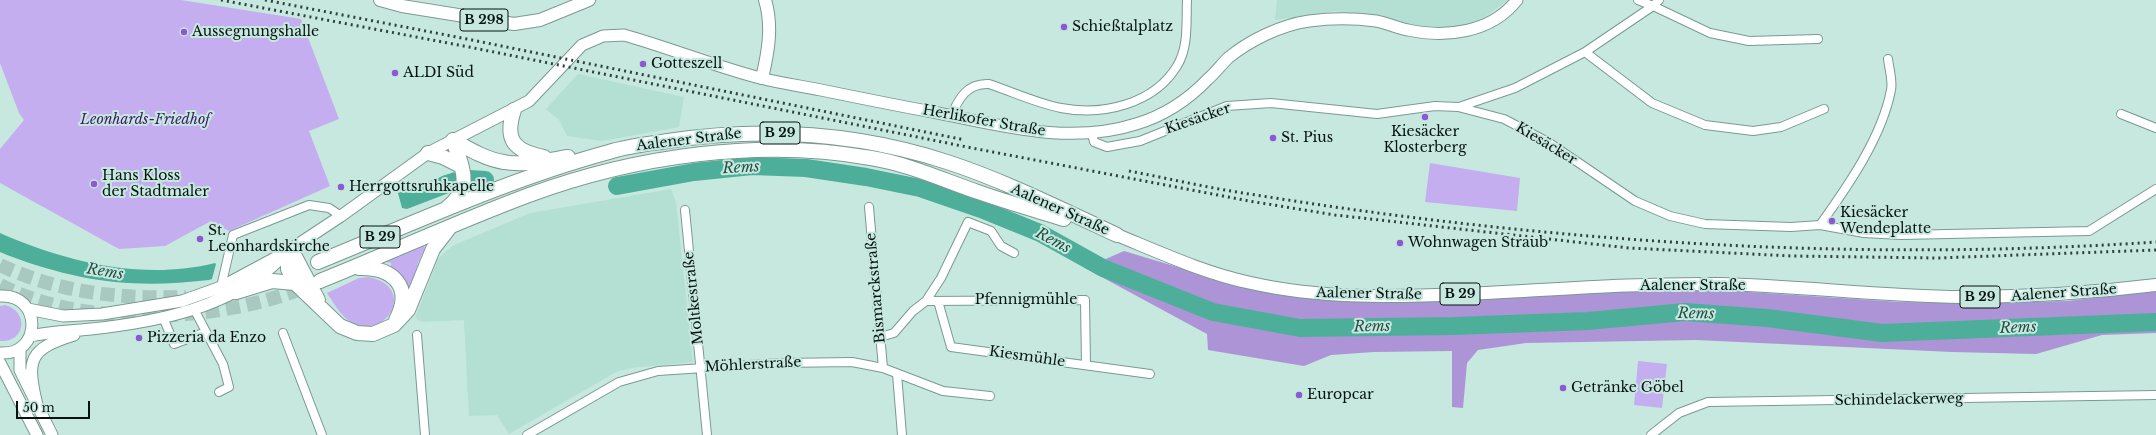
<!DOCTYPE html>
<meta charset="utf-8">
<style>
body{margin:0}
#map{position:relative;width:2156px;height:435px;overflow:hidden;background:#c6e8df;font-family:"Libre Baskerville",serif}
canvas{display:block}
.scale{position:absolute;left:16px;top:401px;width:74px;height:18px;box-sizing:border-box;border:2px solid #071310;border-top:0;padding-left:5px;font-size:12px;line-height:14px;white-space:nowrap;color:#071310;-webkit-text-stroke:3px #c6e8df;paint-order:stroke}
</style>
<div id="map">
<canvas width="2156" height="435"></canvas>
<div class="scale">50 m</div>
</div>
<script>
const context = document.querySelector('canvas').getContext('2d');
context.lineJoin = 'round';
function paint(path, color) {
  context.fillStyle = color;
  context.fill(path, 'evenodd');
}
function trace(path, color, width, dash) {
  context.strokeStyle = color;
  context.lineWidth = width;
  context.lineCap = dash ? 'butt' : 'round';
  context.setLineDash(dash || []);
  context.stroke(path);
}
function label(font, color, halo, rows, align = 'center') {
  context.font = font + ' "Libre Baskerville",serif';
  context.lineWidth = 4;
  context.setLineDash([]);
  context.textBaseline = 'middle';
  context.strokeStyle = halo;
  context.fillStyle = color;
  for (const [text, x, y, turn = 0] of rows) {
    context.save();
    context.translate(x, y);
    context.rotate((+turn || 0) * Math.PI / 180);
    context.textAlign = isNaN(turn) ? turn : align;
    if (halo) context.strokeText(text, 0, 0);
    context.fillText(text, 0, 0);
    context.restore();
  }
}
const built = new Path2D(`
 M1277,0h231l-23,17 -23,9 -27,3 -99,-18 -61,9z
 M578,74l106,23 -5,30 -77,14 -35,-5 -8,-16 -13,-11z
 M671,189l5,13 17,160 -62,6 -15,4 -107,62 -12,-19 -28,1 -5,-96 -42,2 -7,-4 23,-59 14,-13 78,-33z`);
const green = new Path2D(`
 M0,0h181l120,19 38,100 -30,12 21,55 -101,45 -18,-10 -46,25 -46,3 -119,-66v-34l24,-29 -5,-7 -19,-50z
 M1430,163l90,15 -3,33 -92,-9z
 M424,246l1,2 -7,15 -8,29h-3l-11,-20 -5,-5v-4l-5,-1z
 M368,277c51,9 18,68 -20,43 -9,-7 -15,-18 -21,-27l32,-15z
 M5,305c25,7 20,38 -5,36v-35z
 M1638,361l29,3 -5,44 -28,-3z`);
const forest = new Path2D(`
 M1124,251l123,37 60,10 64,3 286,-12 62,1 181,12 82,1 85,-2 89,-10v42l-54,2 -66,19 -84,-2 -256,-12 -170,3 -48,7 -11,13 -4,45 -11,-1v-56l-78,1 -43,3 -27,11 -96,-16 -1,-16 -122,-66z`);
const water = new Path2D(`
 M454,172l4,8 -4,11 -47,18 -5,-1 -4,-15z
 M0,233c66,29 143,48 215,30l1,1 -4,15 -3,1c-76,9 -130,2 -202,-25l-7,-3z`);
const river = new Path2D(`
 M446,184l23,-5 16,1
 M617,186l77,-14 58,-6 54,2 60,9 54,11 61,21 59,24 63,35 110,44 87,16 154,-2 134,-5 97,-9 82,6 115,15 274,-11`);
const highwayTunnel = new Path2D(`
 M0,265c59,28 122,34 186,32
 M0,285c87,45 222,37 311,0`);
const street = new Path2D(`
 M1638,0l15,6 6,-6
 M1585,52l68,-46 57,27 39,8 69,-2
 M1459,107l56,-19 70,-36 67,51 53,22 48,6 28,-4 43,-18
 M2121,114l35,14
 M951,116c8,-18 16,-33 38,-32 24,8 47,19 72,24 42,8 93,-4 116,-42 12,-19 9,-45 10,-66
 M1092,133l2,9 13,5 33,-6 87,-35 44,-3 106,11 58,-8 23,1 46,12 44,23 87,59 35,15 35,8 86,3 29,-2 44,8 37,2 188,-4 67,-42
 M869,207l14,161
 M685,210l22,225
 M1820,225c28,-39 62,-88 71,-135 2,-9 -2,-22 -3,-31
 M221,287l12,-52 76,-30 20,3 12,8
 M926,301l159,-1 1,65
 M938,301l13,46 199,27
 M194,309l29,55 6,23 -10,5
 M163,317l11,27 32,-12
 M283,333l39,102
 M417,335l8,100
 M880,337l14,-4 19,-22 13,-10 15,-23 27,-56 23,9 10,15 13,7
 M897,374l5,61
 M527,435l92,-53 39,-11 122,-8 72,-1 31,6 60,23 47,5
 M1651,435l28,-22 29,-11 448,-7`);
const secondary = new Path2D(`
 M0,296c42,-3 43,60 0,57
 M28,309l35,7 39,-2 80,-13 39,-14 67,-36 53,-35 87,-63 101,-52 53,-56 21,-9 21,-1c46,13 90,31 136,43 20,5 41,8 61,12 39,8 78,16 117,23 65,13 133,32 198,11 27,-8 52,-24 72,-45 7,-6 13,-14 20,-21 22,-18 53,-33 81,-37 23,-3 44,-3 67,0 11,2 21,7 32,9 38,8 83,3 109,-30
 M30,336c20,-4 40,-5 61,-7 66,-7 139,-21 188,-69
 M20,348v22l32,65
 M0,363l37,72
 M37,405c-11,-46 -8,-56 37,-70`);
const primary = new Path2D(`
 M380,0l22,6 112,18 26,-4 49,-20
 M762,78c6,-25 11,-52 3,-78
 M1117,235c44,18 87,38 134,48 71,16 143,14 215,11 84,-4 169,-11 253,-10 81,2 161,12 242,13 66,0 130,-4 195,-12`);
const highway = new Path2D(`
 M514,110c-10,30 0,41 30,47
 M453,140c16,9 32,19 51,22 20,4 44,-2 64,-5
 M428,153l15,4 18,9
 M447,208c27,-22 15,-40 6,-68
 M291,249l27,51
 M288,251v18l7,14 45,43 17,7 16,1 21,-9 14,-15 25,-61 17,-22
 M318,262c96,-39 191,-83 291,-110 19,-6 39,-8 59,-11 94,-14 187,-9 279,21 56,18 116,48 170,73
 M359,268c33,-1 55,18 37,52
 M320,281c70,-28 139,-60 209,-86 106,-39 230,-57 342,-37 37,6 72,22 107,34 28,10 57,18 86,27
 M236,292l36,-11 23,2`);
const rail = new Path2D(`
 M221,0l248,47 503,101 277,53 86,14 294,33 163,8 145,2 219,-8
 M265,0l207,40 493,100
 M1129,171c42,8 84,18 127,24 298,48 599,67 900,47`);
const markers = [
 [1064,27,4,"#8c59d2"],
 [184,32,4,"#8c59d2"],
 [643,64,4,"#8c59d2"],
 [395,73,4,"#8c59d2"],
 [1425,117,4,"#8c59d2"],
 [1273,138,4,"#8c59d2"],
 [94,184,4,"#8c59d2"],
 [341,187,4,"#8c59d2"],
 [1832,221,4,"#8c59d2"],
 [200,239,4,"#8c59d2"],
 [1400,243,4,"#8c59d2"],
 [139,338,4,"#8c59d2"],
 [1563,388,4,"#8c59d2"],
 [1299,395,4,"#8c59d2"]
];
const shields = [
 [484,20,48],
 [780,133,40],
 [380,237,40],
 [1460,294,40],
 [1980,297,40]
];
const shieldNames = [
 ["B 298",484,20],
 ["B 29",780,133],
 ["B 29",380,237],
 ["B 29",1460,294],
 ["B 29",1980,297]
];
const poiNames = [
 ["Schießtalplatz",1072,27],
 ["Aussegnungshalle",192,32],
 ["Gotteszell",651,64],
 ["ALDI Süd",403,73],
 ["Kiesäcker",1425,132,"center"],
 ["Klosterberg",1425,148,"center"],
 ["St. Pius",1281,138],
 ["Hans Kloss",102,176],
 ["der Stadtmaler",102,192],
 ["Herrgottsruhkapelle",349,187],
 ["Kiesäcker",1840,213],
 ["Wendeplatte",1840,229],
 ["St.",208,231],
 ["Leonhardskirche",208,247],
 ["Wohnwagen Straub",1408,243],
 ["Pizzeria da Enzo",147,338],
 ["Getränke Göbel",1571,388],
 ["Europcar",1307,395]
];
const streetNames = [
 ["Kiesäcker",1198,119,-19],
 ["Herlikofer Straße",984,121,10],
 ["Aalener Straße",689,140,-7],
 ["Kiesäcker",1546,144,31],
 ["Aalener Straße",1060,210,24],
 ["Aalener Straße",1693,286],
 ["Bismarckstraße",876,288,-95],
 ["Aalener Straße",2064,293,-4],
 ["Aalener Straße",1369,294,1],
 ["Moltkestraße",694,298,-96],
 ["Pfennigmühle",1026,300],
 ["Kiesmühle",1027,357,8],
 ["Möhlerstraße",753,365,-3],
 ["Schindelackerweg",1899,400,-1]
];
const parkNames = [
 ["Leonhards-Friedhof",145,120]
];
const waterNames = [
 ["Rems",741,168,-3],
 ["Rems",1053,241,28],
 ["Rems",105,272,9],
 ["Rems",1696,314,1],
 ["Rems",1372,327,-1],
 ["Rems",2018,328,-2]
];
paint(built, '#b4dfd3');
paint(green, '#c5aef0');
paint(forest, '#ac94d7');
paint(water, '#4daf9a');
trace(river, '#4daf9a', 18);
trace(highwayTunnel, '#a9c8c0', 14, [14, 7]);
trace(street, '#7a9a91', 10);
trace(secondary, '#7a9a91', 13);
trace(primary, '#7a9a91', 14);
trace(highway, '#7a9a91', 16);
trace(street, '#fff', 8);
trace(secondary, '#fff', 11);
trace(primary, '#fff', 12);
trace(highway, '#fff', 14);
trace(rail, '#30413c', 3, [2, 4]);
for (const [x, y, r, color] of markers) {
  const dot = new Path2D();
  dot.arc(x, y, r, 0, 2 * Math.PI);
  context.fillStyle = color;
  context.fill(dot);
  trace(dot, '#c6e8df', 1.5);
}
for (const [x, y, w] of shields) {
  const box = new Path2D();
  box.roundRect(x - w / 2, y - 11, w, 22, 3);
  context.fillStyle = '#c6e8df';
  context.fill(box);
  trace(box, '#071310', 1);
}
label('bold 13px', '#071310', null, shieldNames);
label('14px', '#071310', '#c6e8df', poiNames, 'left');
label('14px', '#071310', '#c6e8df', streetNames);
label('italic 14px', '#3e1a67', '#c6e8df', parkNames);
label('italic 15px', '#234e44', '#c6e8df', waterNames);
</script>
